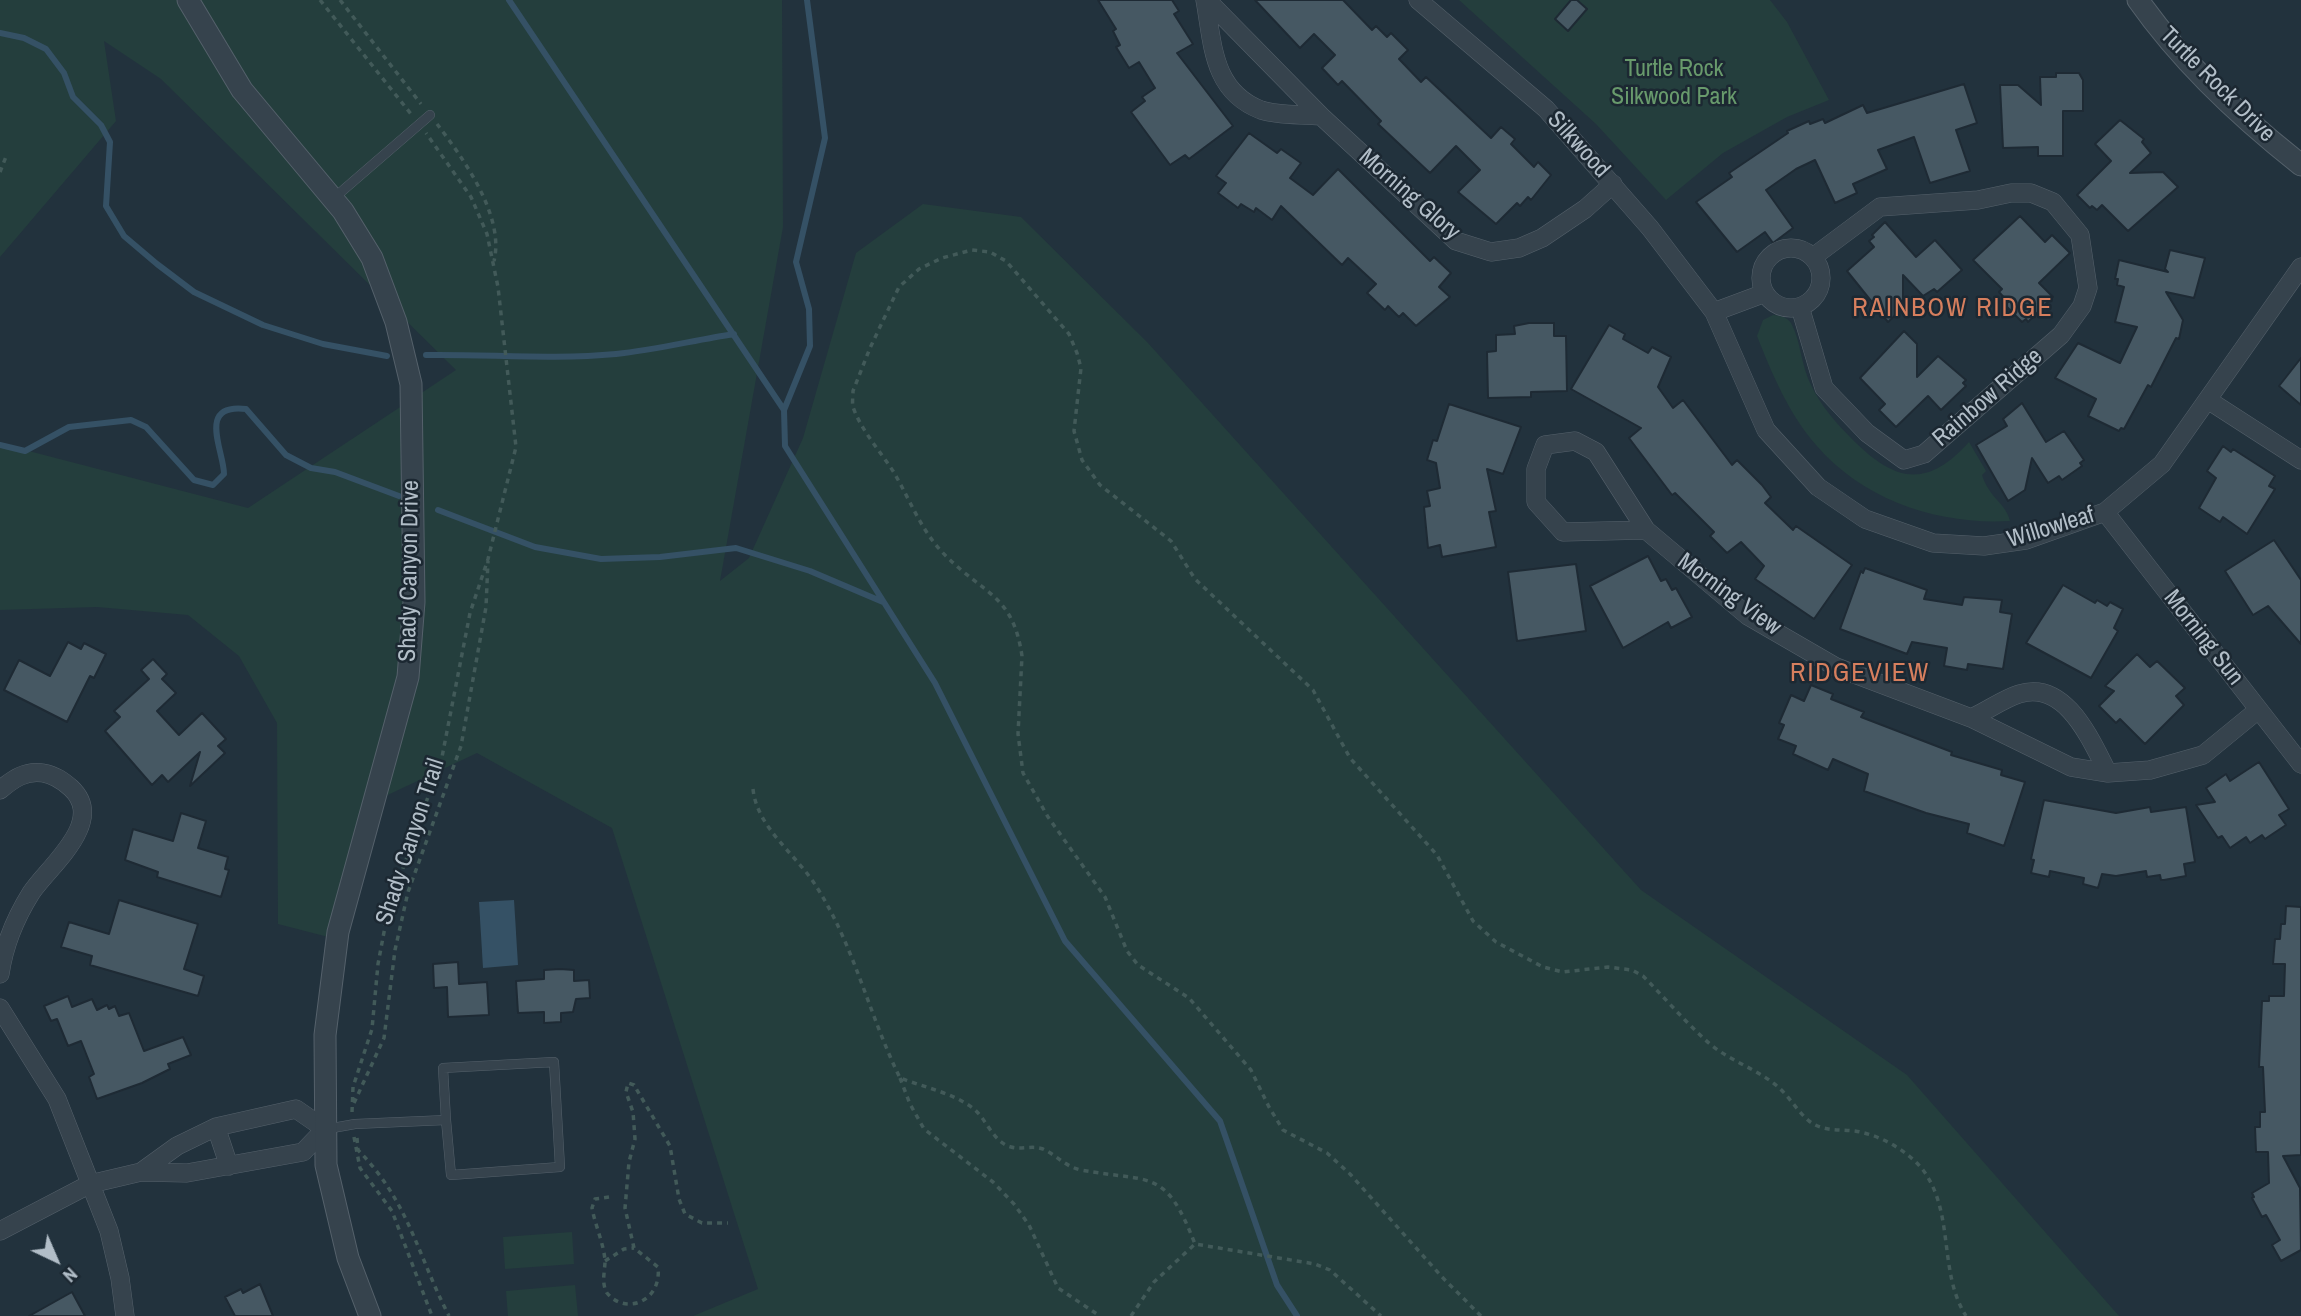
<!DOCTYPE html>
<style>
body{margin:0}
#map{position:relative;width:2301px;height:1316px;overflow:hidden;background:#22323d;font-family:"Archivo Narrow",sans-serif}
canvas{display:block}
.north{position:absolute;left:21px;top:1225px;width:70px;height:70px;-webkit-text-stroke:5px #1c2832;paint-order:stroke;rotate:136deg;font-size:19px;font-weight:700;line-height:28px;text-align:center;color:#b2bec8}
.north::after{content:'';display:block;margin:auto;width:24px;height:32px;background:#b2bec8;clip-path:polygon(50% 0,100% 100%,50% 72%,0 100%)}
</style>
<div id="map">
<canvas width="2301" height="1316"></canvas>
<div class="north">N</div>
</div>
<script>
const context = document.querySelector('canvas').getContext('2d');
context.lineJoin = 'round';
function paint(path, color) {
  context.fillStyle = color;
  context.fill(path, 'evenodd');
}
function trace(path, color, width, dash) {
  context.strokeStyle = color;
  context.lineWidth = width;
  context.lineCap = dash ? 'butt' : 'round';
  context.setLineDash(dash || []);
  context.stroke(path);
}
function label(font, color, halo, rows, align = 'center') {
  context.font = font + ' "Archivo Narrow",sans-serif';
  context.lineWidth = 5;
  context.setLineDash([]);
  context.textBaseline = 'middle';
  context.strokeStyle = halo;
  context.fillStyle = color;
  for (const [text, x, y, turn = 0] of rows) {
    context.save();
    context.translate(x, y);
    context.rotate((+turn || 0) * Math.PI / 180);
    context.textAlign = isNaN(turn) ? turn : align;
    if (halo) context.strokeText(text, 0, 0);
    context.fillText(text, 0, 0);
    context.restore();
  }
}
const green = new Path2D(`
 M0,0h782l1,227 -63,354 29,-23 54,-120 53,-185 67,-49 98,13 127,126 493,547 266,185 212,241h-1426l65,-27 -146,-461 -135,-75 -100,47 -41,139 -58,-15 -1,-201 -38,-67 -51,-41 -91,-8 -97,3v-163l21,2 227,59 208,-138 -295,-291 -57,-38 12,80 -116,136z
 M1459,0h311l17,22 42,78 -42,17 -64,36 -57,47 -70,-76z
 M1773,315c7,1 13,1 18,8 10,18 10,43 20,62 10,21 25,38 42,55 42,42 74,49 116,2l17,29 -4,4c7,23 24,28 28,46 -71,4 -146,-20 -194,-76 -27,-31 -44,-71 -59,-109l6,-16z
 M572,1232l2,32 -69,5 -2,-32z
 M575,1285l3,31h-70l-2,-25z`);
const water = new Path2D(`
 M514,900l4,65 -35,3 -4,-66z`);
const stream = new Path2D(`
 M509,0l275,410
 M807,0l18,138 -29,124 13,47 1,37 -26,64 1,36 150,237 130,258 155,180 57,164 20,31
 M0,33l24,5 22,11 18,24 9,24 28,28 9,17 -4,64 18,30 33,28 37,28 69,33 60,19 64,12
 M426,355c63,-1 127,5 190,-1 39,-4 79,-14 118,-20
 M0,445l25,6 44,-24 62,-7 15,7 48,53 19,5 11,-11c0,-23 -28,-71 22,-65l40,46 25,13 24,4 64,24
 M438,510l97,37 66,12 59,-2 76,-9 74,23 73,31`);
const building = new Path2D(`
 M1098,0h74l7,11 -5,3 19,30 -16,9 56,73 -44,33 -4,-4 -15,10 -39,-53 14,-11 -3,-4 13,-9 -16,-26 -10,6 -13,-21 4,-2 -7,-14 3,-2z
 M1255,0h88l29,30 4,-4 11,11 4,-4 17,17 -9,9 22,23 5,-5 65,61 10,-11 14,12 -4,5 23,23 4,-5 13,13 -20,25 -3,-3 -8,9 -3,-3 -21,21 -38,-32 22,-22 -24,-24 -26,27 -52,-49 3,-3 -39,-40 -4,4 -16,-17 13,-13 -21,-21 -14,14z
 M1571,0h6l10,9 -19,22 -13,-12z
 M2056,73h23l4,7v31h-20v45h-25v-9l-35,1 -3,-63h18l23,20 -1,-28h16z
 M1964,84l13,39 -21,7 14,41 -40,12 -16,-46 -36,13 9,19 -34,15 4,9 -22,10 -20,-43 -19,9 -30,21 27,38 -20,15 -8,-11 -28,20 -41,-50 36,-25 -3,-4 59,-40 -1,-2 22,-10 1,3 13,-5 2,4 38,-18 4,8z
 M2120,120l24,19 -2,3 9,11 -21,20 33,-1 15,15 -50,44 -26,-26 -5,5 -5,-4 -2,2 -13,-13 34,-34 -16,-17z
 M1249,133l28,20 4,-4 20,14 -11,15 23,17 25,-26 92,92 4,-4 17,16 -12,14 11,10 -34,29 -13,-13 -4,4 -11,-11 -3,4 -18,-17 9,-9 -28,-26 -6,7 -61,-59 -9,14 -16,-12 -2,4 -13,-8 -3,4 -20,-15 8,-10 -10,-7z
 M2020,216l25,26 7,-7 18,18 -31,30 14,14 -25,25 -2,-3 -4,3 -17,-17 3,-3 -9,-10 3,-3 -29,-29z
 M1885,222l31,35 19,-17 27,30 -25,22 -3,-3 -11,7 -20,-21v33l-15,14 -41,-51 27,-24 -5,-6 5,-4 -2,-2z
 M2170,250l35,8 -11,40 -28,-6 17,28 -4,19 -3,-1 -25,49 -3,-2 -24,44 -3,-1 -2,3 -31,-15 8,-17 -41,-21 23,-35 42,20 17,-36 -22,-5 9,-35 -7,-2 1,-6h-3l4,-19 49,12 -3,-3z
 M1529,323h25v13h12l1,55 -36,1v5l-43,1 -1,-46 9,-1v-16l19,-1 -1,-8z
 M1609,325l16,9 -2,5 25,14 4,-6 19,10 -13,30 15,21 10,-8 49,65 5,-5 25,25 9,12 -6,6 28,27 3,-4 56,39 -38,54 -59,-40 9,-13 -23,-24 -14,11 -17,-17 4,-4 -39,-39 -3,2 -43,-57 12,-10 -70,-39z
 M1904,331l13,13v33l21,-21 28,24 -3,3 3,3 -25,24 -13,-14 -32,31 -17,-17 6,-6 -25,-26z
 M2301,358v47l-22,-19z
 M2022,403l24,39 18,-11 20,29 -4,3 2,3 -20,14 -3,-4 -11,7 -16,-25 -7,32 -17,11 -32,-56 31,-19 -4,-7z
 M1449,404l72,23 -18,47 -16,-5 9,42 -7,1 7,35 -54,10 -2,-12 -12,3 -4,-41 6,-1 -3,-15 13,-3 -4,-25 -9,-3 6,-20 4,1z
 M2223,446l8,6 2,-3 42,27 -6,10 6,3 -28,45 -24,-17 -3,5 -21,-14 17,-30 -9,-7z
 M2274,540l27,40v64l-33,-38 -15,9 -28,-44z
 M1648,556l13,25 5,-2 6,11 4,-2 16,29 -21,11 -3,-6 -45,26 -33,-62z
 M1576,564l10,67 -69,10 -9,-69z
 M1865,568l62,22 -3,9 38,6 2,-8 38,3 -2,12 12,2 -9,55 -35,-5 -1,6 -23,-4 3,-18 -35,-6 -5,12 -67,-25 21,-58 2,2z
 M2063,585l32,18 2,-3 10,6 3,-4 13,7 -9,19 4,3 -27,47 -65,-35z
 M68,642l13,7 3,-6 22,11 -12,24 -4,-2 -23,46 -63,-32 15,-30 31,16z
 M2137,654l13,13 7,-6 28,27 -9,8 8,9 -39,39 -25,-25 -4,4 -17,-17 15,-15 -9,-5z
 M153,659l14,15 -5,5 14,14 -19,18 22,24 23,-22 24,26 -8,7 7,7 -35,33 10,-34 -32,30 -6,-7 -10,10 -47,-54 15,-14 -6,-6 35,-32 -8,-9z
 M1811,685l22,9 -2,5 33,13 -3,5 91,35 -1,3 51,15 -1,5 24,7 -21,64 -37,-13 2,-9 -43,-11 -62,-22 4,-17 -35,-15 -5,11 -35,-16 3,-8 -18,-7 6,-14 -5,-2 12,-28 13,6z
 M2259,762l30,47 -10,6 7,10 -21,14 -3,-4 -12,8 -4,-6 -16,11 -8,-12 -4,2 -22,-33 19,-3 -9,-14 20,-14 4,7z
 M2044,800l72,13 34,-6 1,5 35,-5 9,55 -11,2 2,12 -22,4h-3l-1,-5 -13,2 -1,-6 -30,5 -14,-2 -4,14 -15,-4 1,-6 -34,-7 -1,6 -18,-4 3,-13 -3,-1z
 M181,813l25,8 -8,27 30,9 -3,12 4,1 -8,27 -64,-20 1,-5 -33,-12 8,-31 40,12z
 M119,900l79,24 -14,45 20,7 -6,20 -108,-31 2,-9 -31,-9 8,-25 40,12z
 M2286,906l15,1v248l-18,1 17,32 1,62 -20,11 -9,-16 8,-5 -14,-25 -4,2 -10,-19 2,-1 -2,-4 17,-10 -1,-31h-12l-1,-25h5v-15h5l-2,-45h-4l3,-66h7v-5h15l1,-32h-12l2,-25h5l1,-15h4z
 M458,962l1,22 28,-2 2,33 -41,2 -1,-30 -13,1 -1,-24z
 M560,969l14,1v11l15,-1 1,18 -14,1 -3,13 -12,1v9l-17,1v-11l-26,1 -2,-32 28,-2v-9z
 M68,996l4,11 20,-8 5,11 10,-5 2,4 6,-3 4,10 10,-3 15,38 39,-14 8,18 -23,9 2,5 -28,14 -45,16 -8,-22 5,-3 -13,-33 -13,5 -11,-27 -6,2 -7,-15z
 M260,1284l13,32h-38l-10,-19 16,-8 2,4z
 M72,1292l13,24h-56z`);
const path = new Path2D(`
 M320,0l91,114
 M340,0l81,104
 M437,124c26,34 68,92 57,137
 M0,172l7,-18
 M753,789c4,39 43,65 63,97 38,59 53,129 84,192 23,9 54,15 74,31 13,11 19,33 37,38 11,3 21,-2 32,2 13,6 23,18 38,21 71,13 84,-3 114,74l120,20 15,6 51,46
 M900,1078l10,26 14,25 69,53 21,22 15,21 29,63 42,28
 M354,1103l30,-65 11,-88 13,-58 53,-146 25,-139 2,-46
 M352,1112l1,-25 19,-58 6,-65 10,-53 54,-154 28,-144 18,-54 28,-112 -18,-160 -11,-53 -16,-37 -45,-64
 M354,1137l6,31 32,43 40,105
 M357,1138l1,12c51,52 59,104 91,166
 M609,1197l-14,2 -3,9c3,17 12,36 13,53 0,10 -4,22 2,32 19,23 55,8 51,-26l-24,-19 -9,-40 4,-46 6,-23 -2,-27 -7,-20 2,-9 6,2 36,61 9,53 6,15 17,9h26
 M605,1261l19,-12 10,-1
 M1131,1316l23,-34 41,-38
 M1481,1316l-39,-39 -92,-103 -23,-21 -44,-23 -14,-23 -18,-37 -62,-72 -51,-33 -11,-14 -22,-54 -57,-80 -25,-44 -5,-39 4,-78c-9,-61 -37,-61 -75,-99 -26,-25 -36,-56 -54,-86 -13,-20 -32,-41 -40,-64 -1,-4 0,-11 0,-16l17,-43 29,-61 20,-18 23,-11 30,-8 18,2 16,9 63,73 8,19 4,15 -7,63 8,29 18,25 71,56 24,38 118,111 37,68 87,97 36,66 23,21 47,25 20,5 45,-5 24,3 11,6c22,22 43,47 67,68 20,17 47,25 67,42 12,10 20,25 32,35 14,11 30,8 46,10 25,4 52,19 68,39 32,43 15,102 43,146`);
const service = new Path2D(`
 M334,198l96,-83
 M327,1129l28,-5 91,-4 5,55 109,-8 -6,-105 -111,6 3,52`);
const minor = new Path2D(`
 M1205,0c8,44 7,91 56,110 17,6 41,4 60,6
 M1207,0l114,116 135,125 35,11 28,-4 23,-10 43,-29 28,-25
 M1418,0l128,109 104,119 64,84 52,118 52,57 47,32 68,24 51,3 42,-6 79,-28 57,-48 139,-197
 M1761 278a30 30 0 1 1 60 0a30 30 0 1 1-60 0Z
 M1800,307l24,81 43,45 37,27 20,-6 137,-119 21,-29 6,-18 -8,-53 -27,-33 -22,-9h-20l-33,7 -98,7 -67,50
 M1714,312l51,-19
 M2208,400l93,60
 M2105,512l196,252
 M1646,530l-83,2 -27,-30v-33l9,-24 30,-4 21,11 50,78 102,86 88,51 135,51 100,49 37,6 42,-3 53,-15 55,-45
 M1971,718c16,-7 32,-19 48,-24 47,-15 72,47 89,79
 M0,790c13,-11 26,-20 43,-17 12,2 20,8 28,15 36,34 -23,79 -40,105 -15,24 -27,53 -31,81
 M0,1008l57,91 52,132 11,47 5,38
 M216,1127l13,39
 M0,1231l90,-47 51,-12 46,1 116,-21 22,-23 -29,-20 -80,18 -39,19 -36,26`);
const tertiary = new Path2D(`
 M188,0l54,90 101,121 29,47 24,64 15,62 3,218 -6,75 -70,255 -13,103 1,130 22,93 22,58
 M2138,0c45,64 102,117 163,165`);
const parkNames = [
 ["Turtle Rock",1674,70],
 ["Silkwood Park",1674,98]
];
const streetNames = [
 ["Turtle Rock Drive",2217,85,45],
 ["Silkwood",1578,145,48],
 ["Morning Glory",1409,195,41],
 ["Rainbow Ridge",1988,398,-41],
 ["Willowleaf",2051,528,-17],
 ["Shady Canyon Drive",410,571,-89],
 ["Morning View",1729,595,36],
 ["Morning Sun",2203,638,52],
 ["Shady Canyon Trail",411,842,-72]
];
const neighbourhoodNames = [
 ["RAINBOW RIDGE",1953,309],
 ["RIDGEVIEW",1860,674]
];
paint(green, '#243e3d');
paint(water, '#355165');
trace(stream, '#355165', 6);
paint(building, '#465863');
trace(building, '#1e2a34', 2);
trace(service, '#55616b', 10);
trace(minor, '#55616b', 19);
trace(tertiary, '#55616b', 23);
trace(path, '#425a59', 3.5, [5, 5]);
trace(service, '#36434d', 9);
trace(minor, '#36434d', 18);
trace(tertiary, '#36434d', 21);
label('24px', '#689a6c', '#1c2832', parkNames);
label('24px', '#b2bec8', '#1c2832', streetNames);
context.letterSpacing = '2px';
label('26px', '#d77f5e', '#1c2832', neighbourhoodNames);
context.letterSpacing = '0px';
</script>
